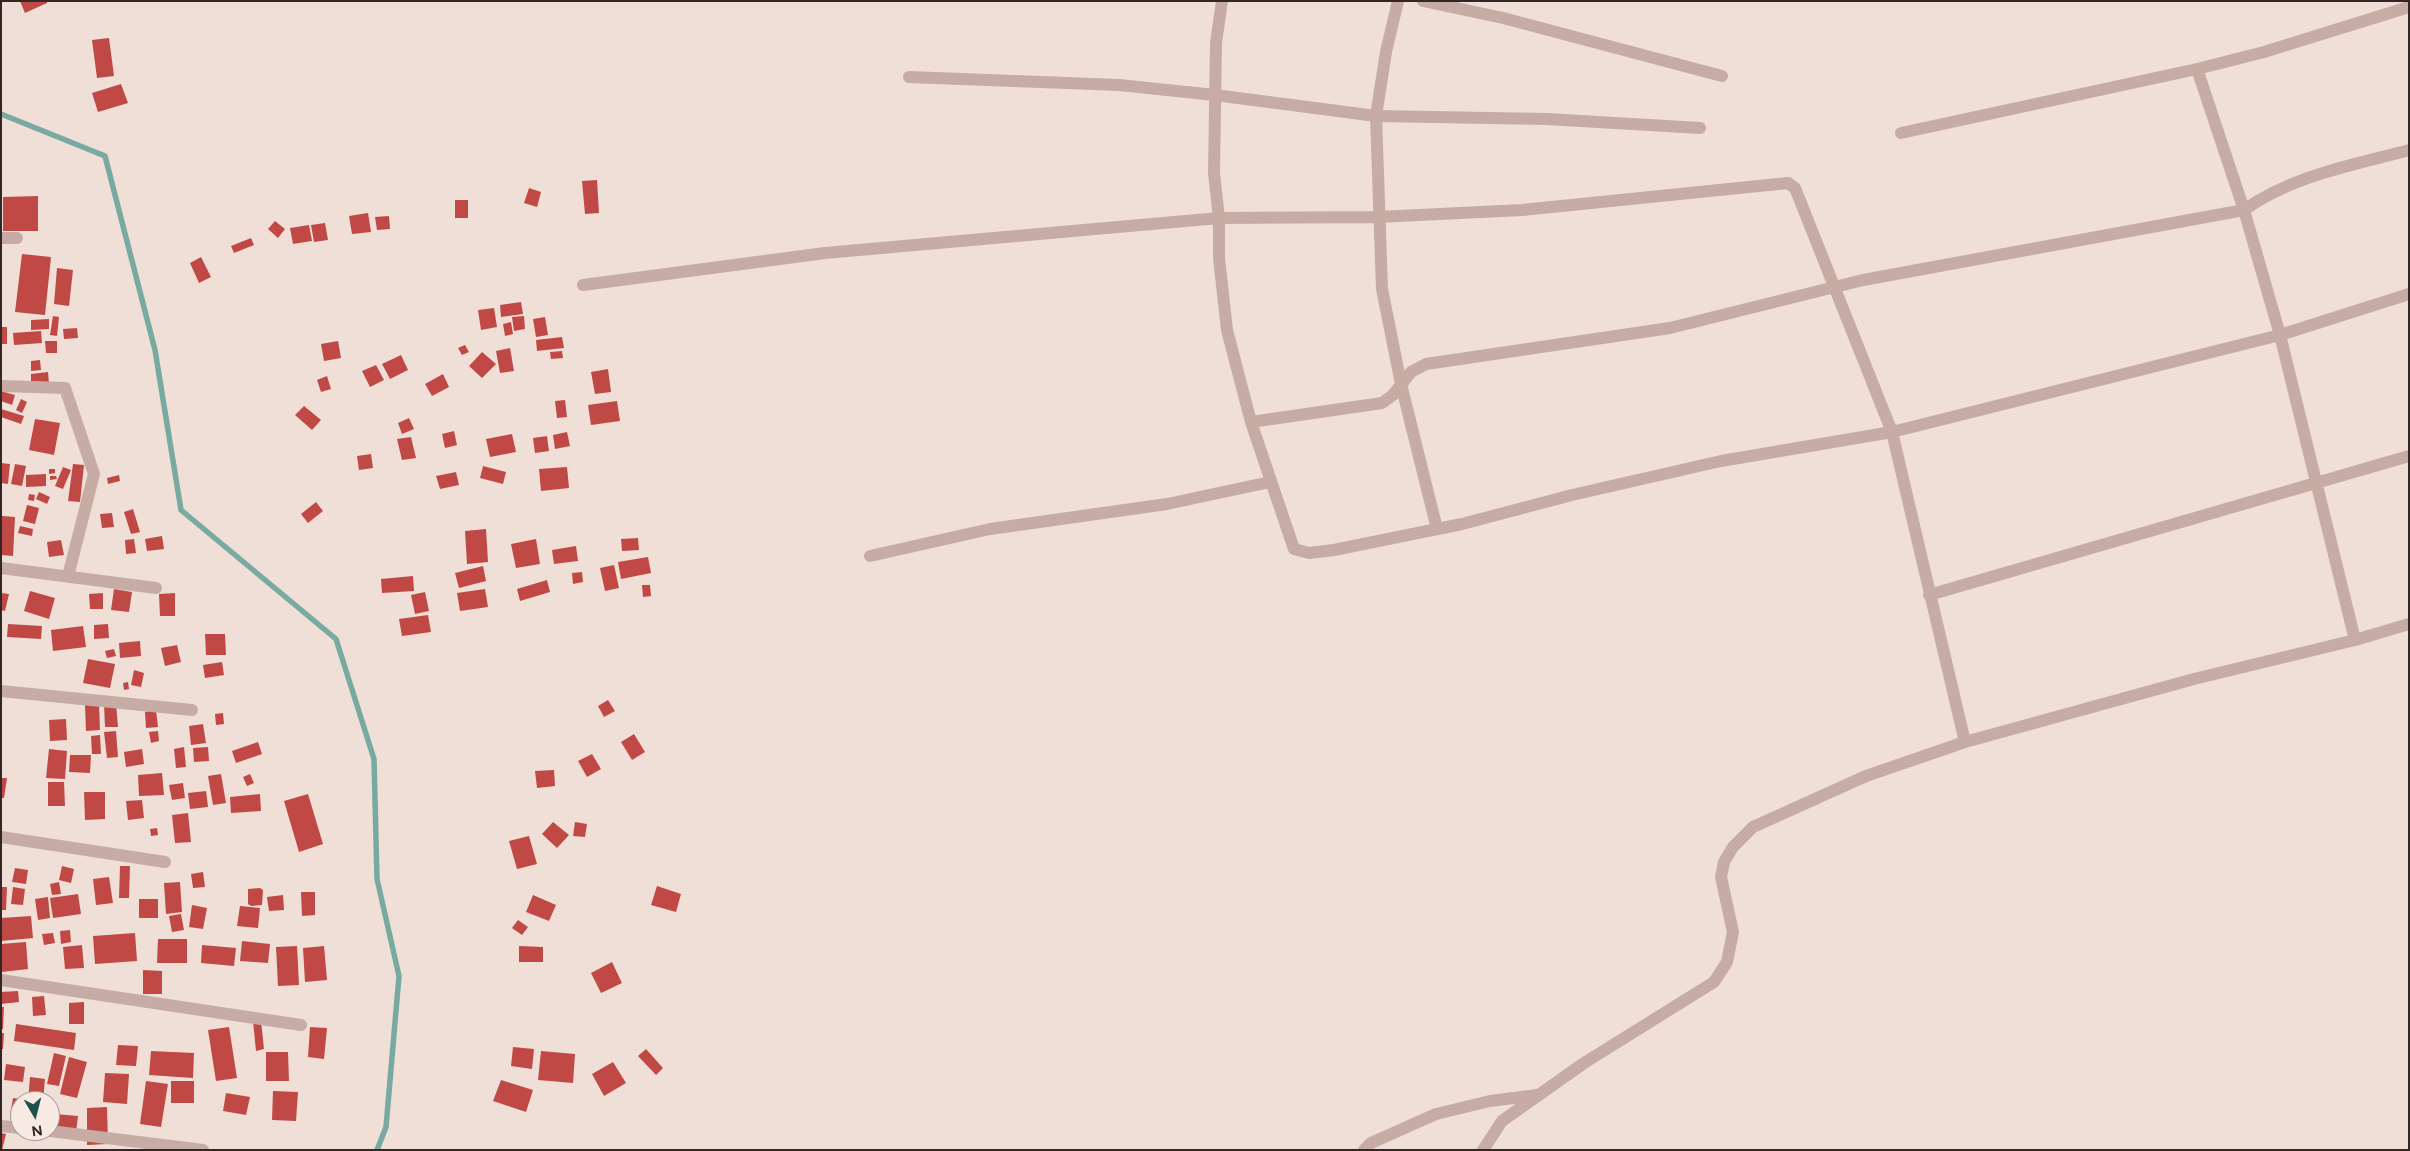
<!DOCTYPE html>
<style>
body{margin:0}
#map{position:relative;width:2410px;height:1151px;overflow:hidden;background:#efdfd7;font-family:Figtree,sans-serif}
canvas{display:block}
.frame{position:absolute;inset:0;border:2px solid #322725;pointer-events:none}
.north{position:absolute;left:10px;top:1091px;width:50px;height:50px;box-sizing:border-box;background:#f7eae3;border:1px solid #a89c97;border-radius:50%;rotate:172deg;font-size:14px;font-weight:700;line-height:20px;text-align:center;color:#322725}
.north::after{content:'';display:block;margin:auto;width:18px;height:22px;background:#1d5149;clip-path:polygon(50% 0,100% 100%,50% 72%,0 100%)}
</style>
<div id="map">
<canvas width="2410" height="1151"></canvas>
<div class="frame"></div>
<div class="north">N</div>
</div>
<script>
const context = document.querySelector('canvas').getContext('2d');
context.lineJoin = 'round';
function trace(path, color, width, dash) {
  context.strokeStyle = color;
  context.lineWidth = width;
  context.lineCap = dash ? 'butt' : 'round';
  context.setLineDash(dash || []);
  context.stroke(path);
}
function paint(path, color) {
  context.fillStyle = color;
  context.fill(path, 'evenodd');
}
const stream = new Path2D(`
 M1,114l104,42 50,194 26,160 155,129 38,120 3,120 22,97 -13,151 -9,23`);
const building = new Path2D(`
 M20,1h27v2l-22,10z
 M109,38l5,38 -17,2 -5,-38z
 M121,84l7,19 -30,9 -6,-19z
 M597,180l2,33 -14,1 -3,-33z
 M529,188l12,4 -4,15 -13,-4z
 M38,196v35h-35v-34z
 M455,200h13v18h-13z
 M368,213l3,19 -19,2 -3,-18z
 M389,216l1,13 -13,1 -2,-13z
 M275,221l10,8 -7,9 -10,-9z
 M325,223l3,17 -14,2 -3,-17z
 M309,225l3,16 -19,3 -3,-16z
 M251,238l3,7 -20,8 -3,-7z
 M22,254l29,3 -6,58 -30,-3z
 M201,257l10,20 -12,6 -9,-20z
 M57,268l16,2 -4,36 -15,-2z
 M521,302l2,12 -22,3 -1,-12z
 M494,308l3,19 -16,3 -3,-20z
 M53,316l6,1 -2,19 -7,-1z
 M524,316l1,13 -11,2 -2,-14z
 M545,317l3,18 -12,2 -3,-18z
 M49,319v10l-18,1v-10z
 M511,322l2,12 -8,2 -2,-12z
 M1,327h6v17h-6z
 M77,328l1,10 -14,1 -1,-10z
 M41,331l1,12 -28,2 -1,-12z
 M562,337l2,11 -27,3 -1,-11z
 M45,341h12v12h-11z
 M338,341l3,17 -17,3 -3,-17z
 M465,345l4,7 -7,3 -4,-7z
 M510,348l4,23 -14,2 -4,-22z
 M562,351l1,7 -12,1 -1,-7z
 M482,352l14,12 -14,14 -13,-12z
 M401,355l7,15 -18,9 -8,-15z
 M40,360l1,10 -10,1v-10z
 M376,365l8,15 -14,7 -8,-16z
 M608,369l3,23 -16,2 -4,-22z
 M48,372l1,12 -18,1v-11z
 M443,374l6,13 -17,9 -7,-12z
 M327,376l4,13 -10,3 -4,-12z
 M1,391l14,4 -3,10 -11,-4z
 M21,399l6,3 -5,11 -6,-3z
 M565,400l2,17 -10,1 -2,-17z
 M617,401l3,20 -29,4 -3,-20z
 M304,406l17,14 -9,10 -17,-15z
 M1,409l23,7 -3,8 -20,-7z
 M409,418l5,11 -12,5 -4,-11z
 M35,419l25,4 -6,32 -25,-5z
 M454,431l3,14 -12,3 -3,-14z
 M567,432l3,14 -15,3 -2,-14z
 M512,434l4,18 -26,5 -4,-18z
 M547,436l2,15 -14,2 -2,-15z
 M411,437l5,21 -14,2 -5,-21z
 M371,454l2,14 -14,2 -2,-14z
 M1,463l9,1 -2,20 -7,-1z
 M15,464l11,2 -4,20 -11,-2z
 M73,464l11,1 -4,37 -12,-1z
 M483,466l23,6 -3,12 -23,-6z
 M63,467l8,3 -8,19 -8,-3z
 M567,467l2,21 -28,3 -2,-22z
 M49,469h6v4l-6,1z
 M456,472l3,13 -19,4 -4,-13z
 M46,474v12l-20,1v-12z
 M119,475l1,6 -12,3 -1,-6z
 M50,476h6l1,3 -7,1z
 M39,492l11,5 -3,7 -11,-5z
 M29,494l6,1 -1,6 -6,-1z
 M316,502l7,9 -15,12 -7,-9z
 M27,505l12,3 -4,16 -12,-3z
 M133,509l7,23 -9,2 -7,-22z
 M112,513l2,14 -12,1 -2,-14z
 M2,516l13,1 -2,39 -12,-1z
 M20,526l13,3 -1,7 -14,-3z
 M486,529l2,33 -21,2 -2,-33z
 M162,536l2,13 -17,2 -2,-12z
 M638,538l1,12 -17,1 -1,-12z
 M134,539l2,14 -10,1 -1,-14z
 M536,539l4,25 -24,4 -5,-24z
 M61,540l3,15 -15,2 -2,-15z
 M576,546l2,15 -24,3 -2,-14z
 M648,557l3,16 -30,6 -3,-17z
 M614,565l5,23 -14,3 -5,-23z
 M483,566l3,15 -27,7 -4,-15z
 M582,572l1,10 -10,2 -1,-11z
 M413,576l1,15 -32,2 -1,-14z
 M547,580l3,12 -30,9 -3,-12z
 M642,585h8l1,11 -8,1z
 M114,589l18,3 -3,20 -18,-2z
 M485,589l3,18 -28,4 -3,-18z
 M30,591l25,7 -6,21 -25,-8z
 M425,592l4,19 -14,3 -4,-19z
 M1,593l8,1 -4,17 -4,-1z
 M103,593v16h-13l-1,-15z
 M175,593v23h-15l-1,-22z
 M428,615l3,17 -29,4 -3,-17z
 M8,624l34,2 -1,13 -34,-2z
 M108,624l1,14 -15,1v-14z
 M83,626l3,21 -33,4 -2,-21z
 M205,634h20l1,21h-20z
 M140,641l1,15 -21,2 -1,-15z
 M177,645l4,17 -16,4 -4,-18z
 M114,649l2,7 -9,2 -2,-7z
 M88,659l27,5 -5,24 -27,-5z
 M222,662l2,13 -19,3 -2,-13z
 M134,670l10,3 -3,14 -10,-2z
 M128,682l1,7 -5,1 -1,-7z
 M608,700l7,11 -11,6 -6,-11z
 M116,703l2,24h-13l-1,-23z
 M99,704l1,26 -14,1 -1,-26z
 M156,710l2,17 -12,1 -1,-16z
 M223,713l1,11 -8,1 -1,-11z
 M66,719l1,21 -17,1 -1,-21z
 M203,724l3,19 -15,2 -2,-19z
 M116,731l2,26 -11,1 -3,-26z
 M158,731l1,10 -8,2 -2,-11z
 M634,734l11,18 -13,8 -11,-18z
 M100,735l1,19h-9l-1,-18z
 M258,742l4,12 -26,9 -4,-12z
 M184,747l2,20 -10,1 -2,-19z
 M208,747l1,14 -15,1 -1,-14z
 M49,749l18,2 -2,28 -19,-1z
 M142,749l2,15 -18,3 -2,-15z
 M592,754l9,15 -14,8 -9,-16z
 M70,755h21l-1,18 -21,-1z
 M554,770l1,16 -18,2 -2,-17z
 M162,773l2,22 -25,1 -1,-21z
 M221,774l5,29 -13,2 -5,-29z
 M250,774l4,9 -7,3 -4,-9z
 M1,778h6l-3,20h-3z
 M48,782h16l1,24h-17z
 M183,783l2,15 -13,2 -3,-15z
 M206,791l2,16 -18,2 -2,-16z
 M84,792h21v27l-20,1z
 M260,794l1,17 -30,2 -1,-16z
 M308,794l15,50 -24,8 -15,-51z
 M142,800l2,18 -16,2 -2,-19z
 M188,813l3,29 -16,1 -3,-28z
 M553,822l16,13 -12,13 -15,-14z
 M575,822l12,2 -2,13 -12,-1z
 M157,828l1,7 -7,1 -1,-7z
 M529,836l8,28 -20,5 -8,-28z
 M62,866l12,3 -3,14 -12,-3z
 M120,866h10l-1,32h-10z
 M15,868l13,2 -2,14 -14,-2z
 M203,872l2,15 -12,1 -2,-14z
 M109,877l4,26 -17,2 -3,-26z
 M59,882l2,12 -9,1 -2,-11z
 M180,882l2,30 -16,2 -2,-31z
 M657,886l24,8 -5,18 -25,-7z
 M1,887h6l-1,23h-5z
 M13,887l12,2 -2,16 -12,-1z
 M260,888l3,2 -1,15 -11,1 -3,-2v-15z
 M301,892h14v23l-13,1z
 M78,894l3,20 -28,4 -3,-20z
 M283,895l1,15 -15,1 -2,-14z
 M533,895l23,10 -7,16 -23,-9z
 M48,897l2,21 -12,2 -3,-21z
 M139,899h19v19h-19z
 M192,905l15,3 -4,21 -14,-2z
 M240,906l20,2 -2,20 -21,-2z
 M181,914l3,16 -12,2 -3,-16z
 M31,916l2,22 -32,3v-23z
 M518,920l10,7 -6,8 -10,-7z
 M70,930l1,12 -10,2 -1,-13z
 M53,933l2,10 -11,2 -2,-11z
 M135,933l2,28 -42,3 -2,-28z
 M158,939h29v24h-30z
 M242,941l28,3 -2,19 -28,-2z
 M26,942l2,27 -26,3 -1,-28z
 M82,945l2,23 -19,1 -2,-22z
 M202,945l34,3 -2,18 -33,-3z
 M297,946l2,39 -21,1 -2,-39z
 M324,946l3,34 -22,2 -2,-34z
 M519,946l24,1v15h-24z
 M612,962l10,21 -21,10 -10,-20z
 M143,970l19,1v23h-19z
 M18,991l1,11 -18,2v-12z
 M44,996l2,19 -13,1 -1,-19z
 M84,1002v22h-15v-21z
 M1,1007h3l-1,22h-2z
 M253,1021h8l3,28 -8,2z
 M16,1024l60,9 -2,17 -60,-9z
 M229,1027l8,51 -21,3 -8,-51z
 M310,1027l17,1 -3,31 -16,-2z
 M1,1033h3l-1,16h-2z
 M118,1045l20,1 -2,20 -20,-1z
 M513,1047l21,2 -2,20 -21,-3z
 M646,1049l17,19 -7,7 -18,-19z
 M151,1051l43,2 -1,25 -44,-3z
 M541,1051l34,3 -2,29 -35,-3z
 M266,1052h22l1,29h-23z
 M54,1053l12,3 -7,30 -12,-2z
 M69,1057l18,5 -10,36 -17,-4z
 M613,1062l13,21 -22,13 -12,-22z
 M6,1064l19,3 -2,15 -19,-2z
 M105,1073l24,1 -2,30 -24,-2z
 M30,1077l15,2 -2,22h-15z
 M501,1080l32,10 -7,22 -33,-11z
 M146,1081l22,3 -7,43 -21,-3z
 M171,1081h23v22h-23z
 M273,1091l25,1 -2,29 -24,-1z
 M226,1093l24,4 -4,18 -23,-4z
 M13,1098l13,2 -6,1v17l-10,-2z
 M107,1107l1,37 -21,1v-37z
 M55,1114l23,2 -2,16 -22,-2z
 M1,1133l5,1 -4,16h-1z`);
const street = new Path2D(`
 M1222,1l-6,42 -2,130 5,45v40l8,72 24,92 43,127 15,4 25,-3 128,-26 110,-29 149,-34 171,-29 388,-97 129,-41
 M1398,1l-12,51 -10,64 6,173 19,95 36,145
 M1423,1l80,17 219,58
 M2197,69l47,141 36,125 75,305 54,-16
 M909,77l210,8 96,10 161,21 171,3 153,9
 M1901,133l296,-64 67,-17 145,-45
 M1,238h16
 M583,285l242,-32 394,-35 159,-1 144,-7 266,-27 7,5 97,244 73,310
 M1,386l64,2 29,86 -26,102
 M1251,422l131,-19 11,-8 18,-23 15,-8 244,-36 193,-48 381,-70c50,-35 106,-44 165,-60
 M870,556l120,-27 177,-25 103,-22
 M1,568l155,20
 M1929,595l480,-139
 M1,691l191,19
 M1,837l164,25
 M1,980l300,45
 M1,1126l19,2
 M50,1131l153,19
 M1364,1150l7,-7 65,-29 54,-13 47,-6
 M1483,1150l19,-29 82,-58 130,-81 13,-20 6,-30 -12,-55 3,-15 9,-15 20,-20 113,-51 99,-34 229,-63 161,-39`);
trace(stream, '#78aaa2', 5.5);
paint(building, '#c04945');
trace(street, '#c6aca4', 12);
</script>
